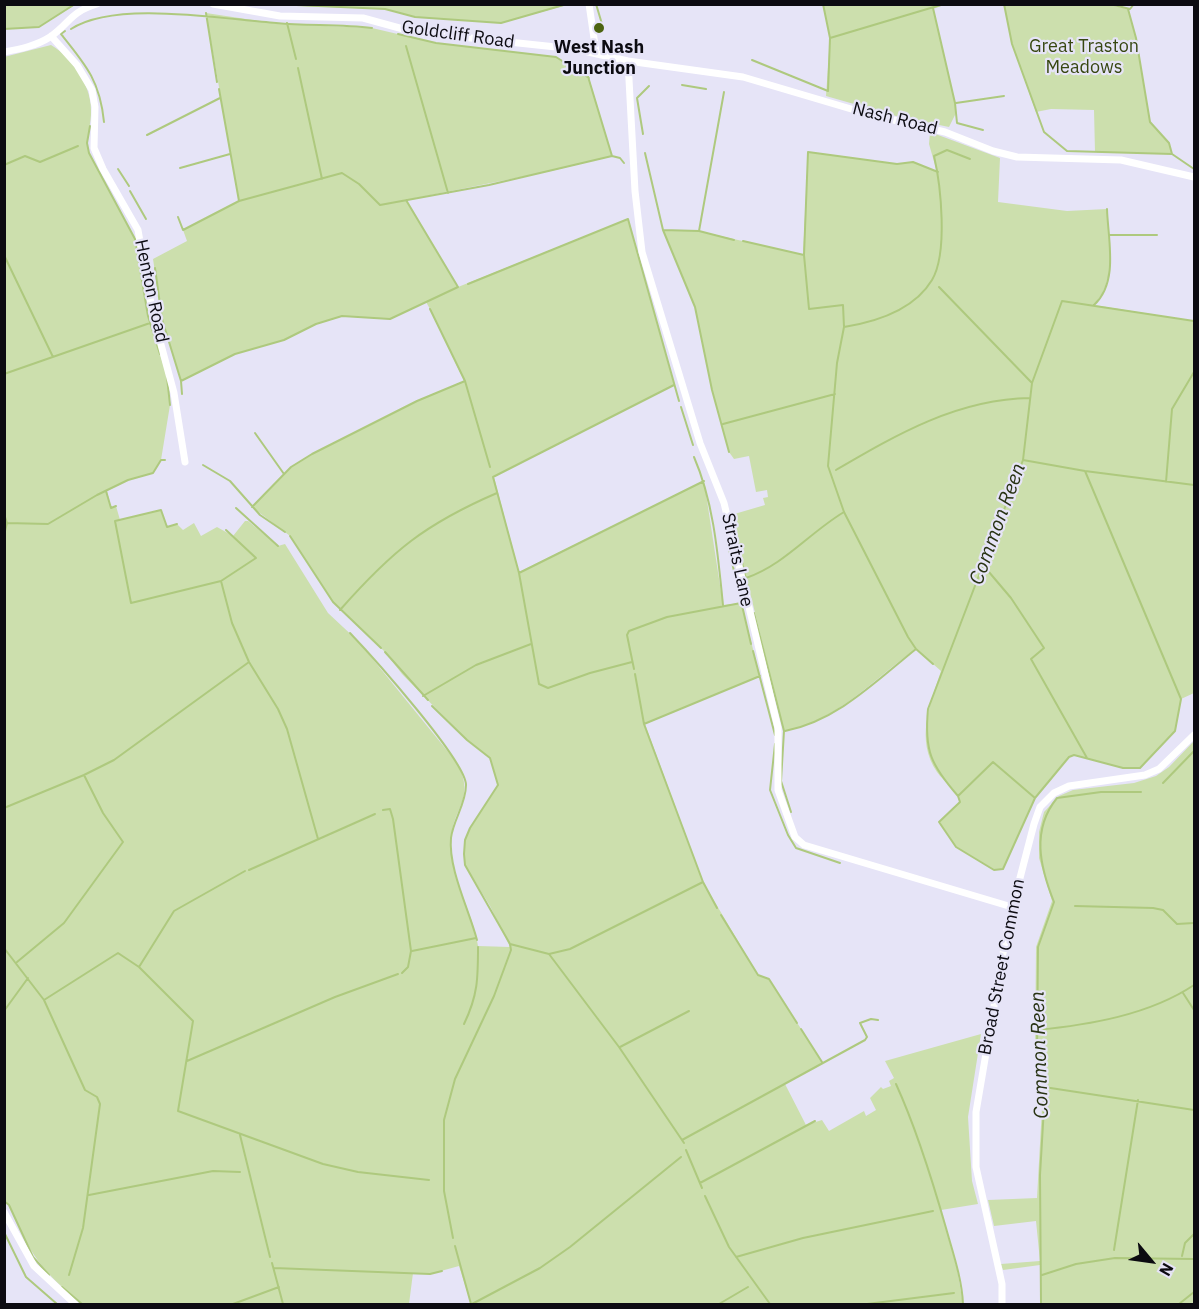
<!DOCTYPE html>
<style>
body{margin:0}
#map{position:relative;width:1199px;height:1309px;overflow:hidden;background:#e6e4f7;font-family:"IBM Plex Sans",sans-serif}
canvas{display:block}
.frame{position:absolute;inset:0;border:6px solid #0c0b11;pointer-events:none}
.north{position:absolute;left:1121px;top:1231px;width:60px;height:60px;-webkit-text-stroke:4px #e6e4f7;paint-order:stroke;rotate:119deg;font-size:16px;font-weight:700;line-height:24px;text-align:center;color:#0c0b11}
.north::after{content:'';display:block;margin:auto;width:21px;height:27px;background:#0c0b11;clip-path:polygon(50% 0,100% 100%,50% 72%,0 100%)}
</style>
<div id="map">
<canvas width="1199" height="1309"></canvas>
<div class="frame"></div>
<div class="north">N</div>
</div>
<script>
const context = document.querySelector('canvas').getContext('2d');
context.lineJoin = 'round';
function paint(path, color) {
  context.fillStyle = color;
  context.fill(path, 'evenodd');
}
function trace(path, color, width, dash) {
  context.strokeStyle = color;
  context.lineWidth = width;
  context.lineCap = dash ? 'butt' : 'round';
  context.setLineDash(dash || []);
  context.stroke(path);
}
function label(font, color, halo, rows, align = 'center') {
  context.font = font + ' "IBM Plex Sans",sans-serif';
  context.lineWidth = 4.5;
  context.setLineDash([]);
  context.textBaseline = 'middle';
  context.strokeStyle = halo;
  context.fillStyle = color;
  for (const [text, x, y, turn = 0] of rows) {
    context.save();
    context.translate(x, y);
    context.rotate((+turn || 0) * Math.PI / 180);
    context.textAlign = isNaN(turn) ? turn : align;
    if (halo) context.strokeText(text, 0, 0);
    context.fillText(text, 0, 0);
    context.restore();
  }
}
const green = new Path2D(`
 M4,5l1,-1 70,1 -36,22 -34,2z
 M274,5l293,-1v1l-66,18 -86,-6 -31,-8z
 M823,5h121l-11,4 22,94v12l-6,12 -53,-11 -70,-20 4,-58z
 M1110,5l18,4 8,29 14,84 19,21 3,11 -77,-2 -1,-42 -43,-1 -15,3 -24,-68 -8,-39z
 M206,13l73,11 93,4 64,15 120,14 33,21 23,78 -61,15 -145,29 52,87 170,-68 46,166 -180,92 25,95 185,-91 19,124 18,-2 19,73 -115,48 58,158 55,93 11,4 54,84 -38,21 21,41 16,-5 7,11 35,-20 2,5 10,-6 -6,-12 11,-11 2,2 8,-3 -2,-5 5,-3 -9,-17 96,-27 -13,83 4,64 6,23 -37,6 16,59 6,35h-492l-12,-38 -29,8 -17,-1 -4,31h-327c-41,-33 -52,-50 -73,-99l-5,-4v-1144l47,-12c23,13 42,43 40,70 -1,14 -5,24 -2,38l46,86 13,77 18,57 4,32 -9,55 -8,13 -25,7 -21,11 4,17 5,-2 4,14 41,-10 6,17 10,-3 6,6 11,-7 7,13 16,-9 16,9 12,-15h3l30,25 7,-2 43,69 30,28 100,123c17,36 -5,43 -7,75 -3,37 22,71 27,107l32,1 -20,-41 -25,-41 -1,-11 1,-14 5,-12 28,-43 -8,-27 -23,-18 -65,-66 -17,-22 -52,-50 -43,-66 -38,-29 39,-40 21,-13 105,-53 47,-20 -34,-72 -4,-7 -36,17 -48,-3 -26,8 -32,16 -49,14 -54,27 -19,-62 -9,-60 34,-18 -4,-11 56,-29z
 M930,132l70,26 -2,44 69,9 40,-2c2,35 11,68 -13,96l100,16v372l-13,6 -6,32 -35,37h-18l-48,-13 -5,2 -34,41 -32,71 -9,1 -38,-23 -17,-25 21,-20c-3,-13 -16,-20 -23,-30 -22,-32 -7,-68 4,-101l-25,-22c-43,30 -78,72 -132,82l-53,-216 34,-10 -2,-7 5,-1 -1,-7 -11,2 -7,-36 -15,3 -5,-7 -17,-62 -17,-83 -32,-77 36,1 104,24 5,-103 89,12 16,-2 24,10 -8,-28z
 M1194,741v563h-154v-39l-37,5 -2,-6 39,-3 -4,-40 -42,5 -6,-26 49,-2 6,-109 -8,-36 1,-106 16,-46 -13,-43v-26l5,-20 15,-16 14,-6 61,-7 22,-7 13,-9z`);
const stream = new Path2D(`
 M47,4l1,1
 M274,4l111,5 30,8 86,6 66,-19
 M596,4l6,20
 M1004,4l8,40 32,88 23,19 105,3 22,15
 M1110,4l20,5 4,-5
 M933,8l22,95 2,20 26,7
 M1128,9l8,29 14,84 19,21 3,11
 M206,13l11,69
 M287,23l9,36
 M4,29l35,-2 36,-23
 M71,29c44,-29 150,-10 205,-6 32,3 64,1 96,5
 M65,31l-4,3c25,31 39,47 43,88
 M398,34l38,9 120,14 33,21
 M830,38l114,-34
 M406,46l42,147
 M752,60l76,31 2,-53 -7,-34
 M298,68l24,111
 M586,70l26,86
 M682,85l24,4
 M219,89l20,112
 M956,103l48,-7
 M90,126l-3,17 2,10 46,86 13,77 12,38
 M643,134l-6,-36 12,-12
 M147,135l73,-37
 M645,153l18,77 32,77 17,83 17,62
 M4,165l21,-9 15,6 38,-16
 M180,168l50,-14
 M118,169l11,17
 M130,191l16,28
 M178,217l5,13 56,-29 103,-28 17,11 21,21 109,-20 123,-29 8,2 4,5
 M663,230l36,1 35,9
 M699,231l25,-139
 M1109,235h48
 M743,241l61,14
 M4,255l49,102
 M155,268l7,51 19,62 1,13
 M468,284l160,-65 51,182
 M939,287l93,96
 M1094,305c25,-23 14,-65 13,-96
 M430,309l35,72 25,86
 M844,327c31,-5 70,-17 88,-47 16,-27 9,-94 2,-124l13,-6 23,9
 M4,374l146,-51
 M167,377l3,28
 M181,381l54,-27 49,-14 32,-16 26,-8 48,3 68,-32 -52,-87
 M681,407l12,38
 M723,424l112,-30
 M255,433l29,41
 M694,457c20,46 24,99 29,148
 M1023,460l62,11 109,14
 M203,465l27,16 30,34 25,17
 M836,470c60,-35 121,-71 194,-72
 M1166,482l6,-73 22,-37
 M106,491l5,17 5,-2
 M252,507l39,-40 21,-13 105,-53 48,-20
 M236,508l42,38
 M4,514l3,9 -3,12
 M731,515l17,73
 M7,523l41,1 49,-29 31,-15 25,-7 8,-13h4
 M177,524l-10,3 -6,-17 -46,11 16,82 90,-22 35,-23 -30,-28
 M290,536l43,66 48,46
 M727,541l24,103
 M983,565l28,33 33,50 -13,11 56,99
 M519,573l185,-92
 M746,578c38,-13 63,-45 98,-66
 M221,581l11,42 17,39 29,47 9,20 31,110
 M340,610c52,-59 85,-86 157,-117
 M754,613l30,118 -3,50 10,31
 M350,633c21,22 116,128 116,152 0,19 -13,35 -15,53 -3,30 18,72 26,102
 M753,651l22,84
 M385,652l43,48
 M632,662l-42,11 -42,15 -9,-4 -20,-111 -26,-96 181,-92
 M933,664l-17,-15 -8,-12 -64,-125 -16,-46 9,-103 7,-36 -1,-22 -34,4 -5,-54 4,-103 89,12 16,-2 25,10
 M634,669l-7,-34 2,-4 38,-14 74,-14
 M635,674l9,50 59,158 14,26
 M423,696l53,-31 55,-21
 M432,706l35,34 23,18 8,27 -28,43 -5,12 -1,14 1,11 45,79 39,10 21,-5 133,-67
 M644,724l116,-48
 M785,731c52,-10 91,-50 131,-82
 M775,744l-5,46 18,45 8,13 44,15
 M1163,783l31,-32
 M958,796c-27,-31 -34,-45 -30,-87l95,-249 9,-77 30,-82 132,20
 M958,796l2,6 -21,20 17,25 38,23 9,-1 32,-71 34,-41 5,-2 49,13h17l35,-37 6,-32 -96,-228
 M958,796l35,-34 42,36
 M4,808l80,-33 30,-15 135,-98
 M383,810l7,-1 3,10 18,132 -3,16 -6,6
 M249,870l126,-56
 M1075,906l78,2 10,2 14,14 17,-1
 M721,915l37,60 11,4 28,44
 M4,948l40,52 41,90 12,7 3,7 -17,124 -14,47
 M412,951l64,-13
 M549,954l70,93 65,96
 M17,962l47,-39 59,-81 -20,-29 -19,-38
 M139,967l35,-56 71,-40
 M1183,993l11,17
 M44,1000l74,-47 21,14 54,54 -15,90 145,53 35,8 71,8
 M4,1011l24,-33
 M464,1024c14,-29 14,-46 14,-77
 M801,1029l21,33
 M1036,1030c53,-5 113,-15 158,-45
 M620,1047l69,-36
 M187,1061l148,-64 63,-23
 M896,1084c21,46 36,95 50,144 7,25 16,51 17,76
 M1044,1087l150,23
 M240,1135l30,122
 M682,1140l183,-100 2,-3 -7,-14 11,-4 7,1
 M686,1150l16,38
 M700,1183l115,-62
 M89,1195l124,-24 27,1
 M705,1196l24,51 41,57
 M4,1201l5,4 24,52 16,18
 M4,1232l22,45 31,27
 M453,1238l-9,-47v-71l11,-41 39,-83 17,-46 -1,-6
 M455,1246l16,58
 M1114,1250l24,-150
 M1182,1256l3,-13 9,-9
 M736,1257l67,-19 130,-27
 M272,1263l11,41
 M274,1268l156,6 12,-3
 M1042,1275l34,-11 39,-6 79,1
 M62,1287l20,17
 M233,1304l46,-17
 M472,1304l68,-36 30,-21 111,-90
 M719,1304l29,-17
 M867,1304l87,-11
 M1041,1304l-1,-129 5,-85 -8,-38 1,-105 16,-45c-14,-35 -23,-72 3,-104l44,-6h40
 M1179,1304l15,-12`);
const minor = new Path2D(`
 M213,4l67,12 83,2 51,14 161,17 53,12 115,16 125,37 77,18 48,19 24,6 104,3 73,17
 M589,4l7,48
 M51,36l26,29 15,25 3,17 -1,41 9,21 35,61 15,85 21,78 11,69
 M4,52c16,-3 32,-6 46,-15 20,-14 20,-25 47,-33
 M628,61l7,130 7,61 58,191 24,60 54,225v62l17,47 9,8 208,62
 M4,1212l30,54 41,38
 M1002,1304v-20l-26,-117v-55l32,-188 26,-100 6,-17 14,-14 15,-7 76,-11 14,-6 35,-34`);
const markers = [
 [599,28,6,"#4c6310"]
];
const streetNames = [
 ["Goldcliff Road",458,35,8],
 ["Nash Road",895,119,14],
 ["Henton Road",151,291,78],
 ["Straits Lane",737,560,78],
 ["Broad Street Common",1002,967,-79]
];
const parkNames = [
 ["Great Traston",1084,47],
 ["Meadows",1084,68]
];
const poiNames = [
 ["West Nash",599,48],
 ["Junction",599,69]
];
const waterNames = [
 ["Common Reen",998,524,-70],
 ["Common Reen",1040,1055,-92]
];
paint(green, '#ccdfad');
trace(stream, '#aec97e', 2);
trace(minor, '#fff', 7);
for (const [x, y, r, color] of markers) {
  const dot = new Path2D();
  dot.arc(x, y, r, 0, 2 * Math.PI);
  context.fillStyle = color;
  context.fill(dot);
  trace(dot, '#e6e4f7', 2);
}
label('18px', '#0c0b11', '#e6e4f7', streetNames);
label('18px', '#374711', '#e6e4f7', parkNames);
label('bold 18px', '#0c0b11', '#e6e4f7', poiNames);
label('italic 20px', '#283313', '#e6e4f7', waterNames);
</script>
